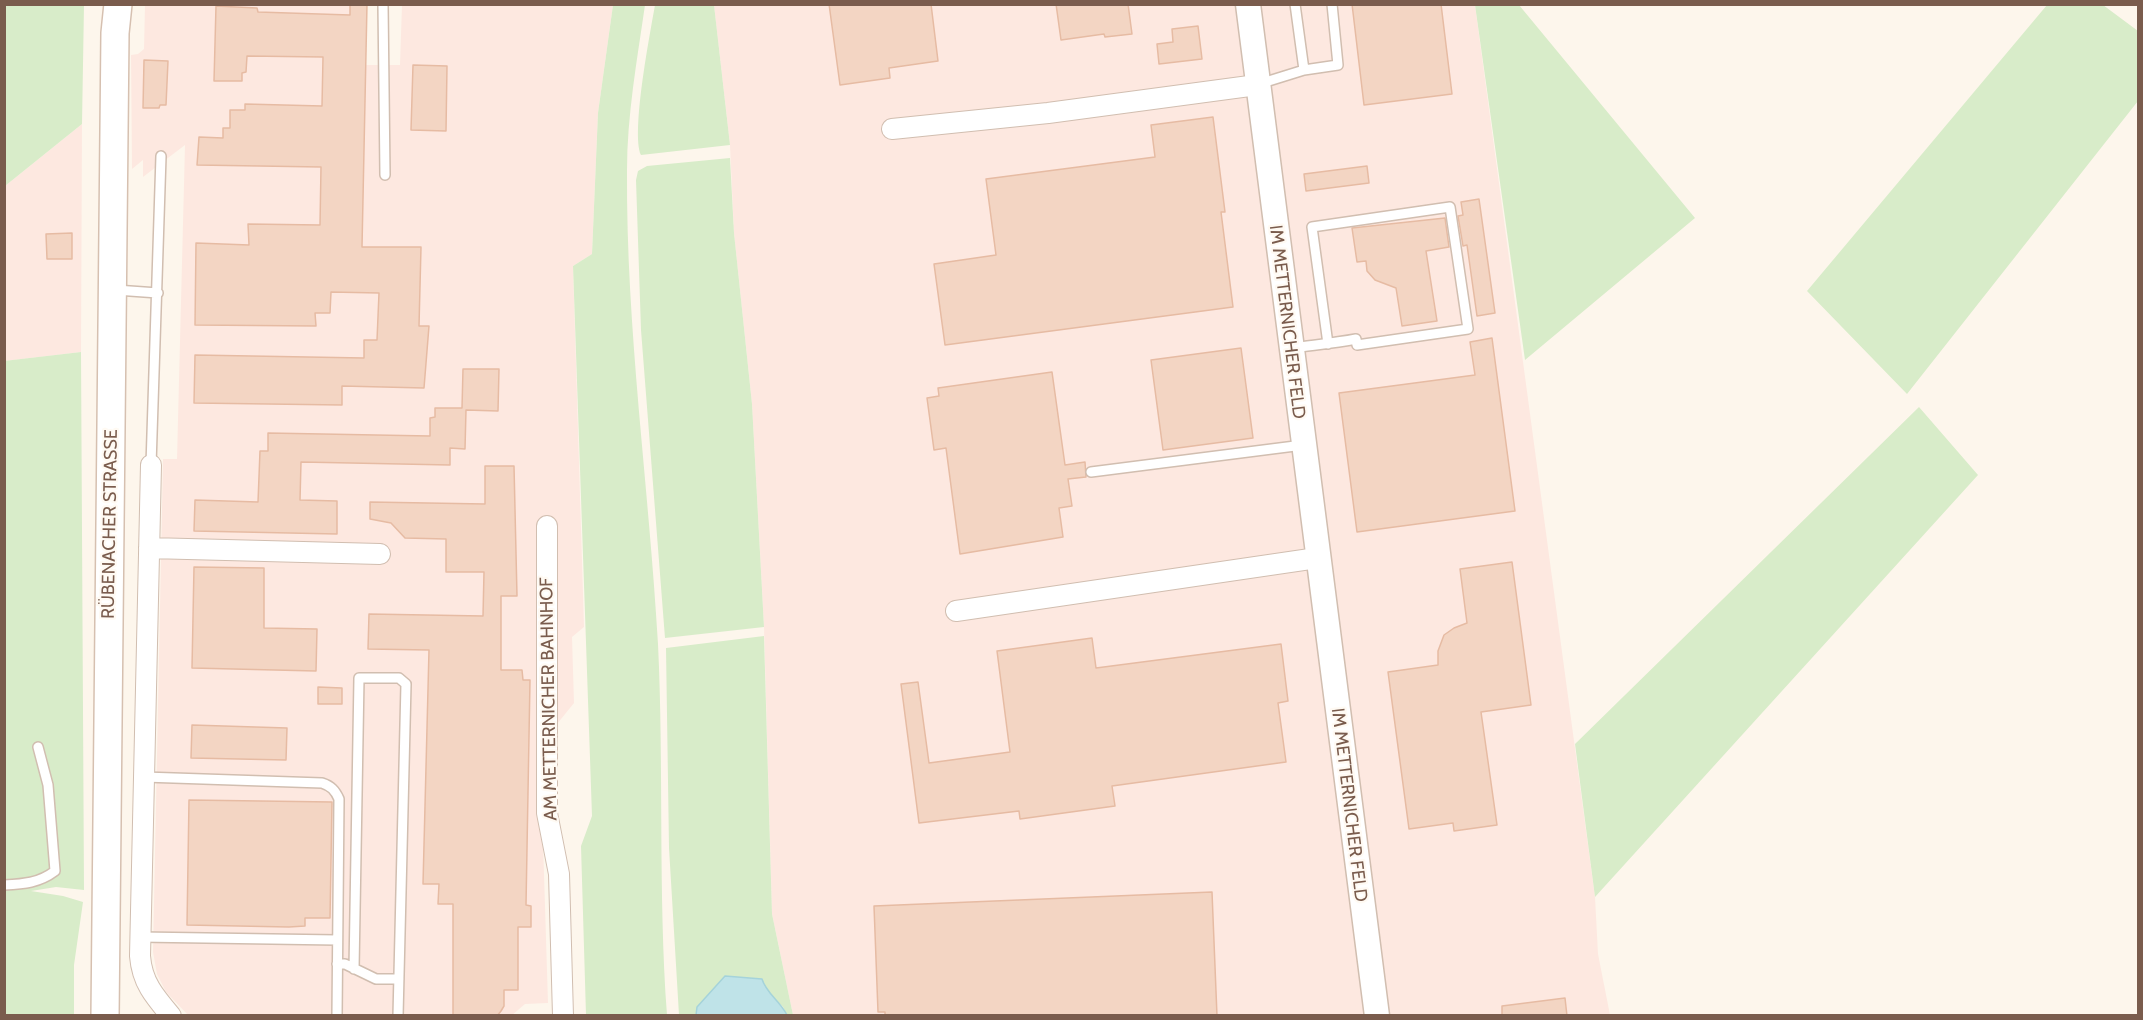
<!DOCTYPE html>
<meta charset="utf-8">
<style>
body{margin:0}
#map{position:relative;width:2143px;height:1020px;overflow:hidden;background:#fdf6ec;font-family:Cabin,sans-serif}
canvas{display:block}
.frame{position:absolute;inset:0;border:6px solid #7a5c4d;pointer-events:none}
</style>
<div id="map">
<canvas width="2143" height="1020"></canvas>
<div class="frame"></div>
</div>
<script>
const context = document.querySelector('canvas').getContext('2d');
context.lineJoin = 'round';
function paint(path, color) {
  context.fillStyle = color;
  context.fill(path, 'evenodd');
}
function trace(path, color, width, dash) {
  context.strokeStyle = color;
  context.lineWidth = width;
  context.lineCap = dash ? 'butt' : 'round';
  context.setLineDash(dash || []);
  context.stroke(path);
}
function label(font, color, halo, rows, align = 'center') {
  context.font = font + ' Cabin,sans-serif';
  context.lineWidth = 4.5;
  context.setLineDash([]);
  context.textBaseline = 'middle';
  context.strokeStyle = halo;
  context.fillStyle = color;
  for (const [text, x, y, turn = 0] of rows) {
    context.save();
    context.translate(x, y);
    context.rotate((+turn || 0) * Math.PI / 180);
    context.textAlign = isNaN(turn) ? turn : align;
    if (halo) context.strokeText(text, 0, 0);
    context.fillText(text, 0, 0);
    context.restore();
  }
}
const commercial = new Path2D(`
 M145,5h222l-2,60h35l2,-60h211l-15,108 -6,141 -19,12 11,361 -12,10 2,66 -34,42 8,258 -23,1 -14,12 -323,-1 -22,-23 -9,-18 -4,-22 10,-493h14l8,-314 -42,32v-17l-11,9 -1,-114 7,-1 6,-5z
 M714,5h761l120,892 3,57 12,61h-817l-21,-101 -8,-287 -12,-223 -18,-171 -4,-88z
 M82,124l-1,228 -76,9v-175z`);
const green = new Path2D(`
 M5,4l79,1 -2,119 -77,62z
 M613,5h32c-8,55 -18,111 -18,166 -1,159 22,315 31,473 6,124 0,248 9,371h-81l-5,-169 11,-30 -19,-550 19,-12 6,-141z
 M655,5h59l16,140 -89,10c-10,-23 9,-121 14,-150z
 M1475,5h44l176,213 -170,142z
 M2047,5h56l35,26v70l-231,293 -100,-103z
 M730,158l4,75 18,171 12,223 -99,11 -24,-308 -5,-150 2,-9 9,-5z
 M81,352l3,538 -28,-3 -25,4 32,5 20,6 -9,63v50h-69l-1,-654z
 M1919,407l59,68 -383,422 -20,-153z
 M764,636l8,278 21,101h-6l-4,-8 -19,-19 -67,19 -1,8h-17l-10,-167 -3,-200z`);
const water = new Path2D(`
 M725,976l37,3c4,14 18,22 25,36h-91l1,-8z`);
const building = new Path2D(`
 M350,4h17l-5,243h59l-2,79h10l-5,62 -82,-2v19l-148,-2 1,-48 169,3v-18h13l2,-47 -48,-1 -1,21h-15l1,13 -121,-1 1,-82 53,2 -1,-21 72,1 1,-58 -124,-2 2,-28 24,1v-10h7v-18h15v-6l77,2 1,-49 -76,-1 -1,16 -4,1v8h-28l2,-75 41,2 1,4 92,3z
 M829,4h102l7,57 -49,7 1,10 -50,7z
 M1056,4h72l4,30 -27,3 -1,-3 -43,6z
 M1352,4h89l11,90 -88,11z
 M1198,26l4,33 -43,5 -2,-20 16,-2 -1,-13z
 M144,60l24,1 -2,44h-6l-1,3h-16z
 M413,65l34,1 -1,65 -35,-1z
 M1213,117l12,95h-4l12,95 -288,38 -11,-81 62,-9 -10,-76 169,-22 -4,-32z
 M1367,166l2,17 -63,8 -2,-17z
 M1479,199l16,114 -18,3 -10,-71 -4,1 -5,-30 5,-1 -2,-13z
 M1445,218l4,29 -23,4 11,70 -35,5 -6,-38 -21,-8 -8,-9 -1,-10 -9,1 -5,-34z
 M72,233v26h-25l-1,-25z
 M1492,338l23,173 -158,21 -18,-139 136,-18 -5,-33z
 M1241,348l12,90 -90,12 -12,-90z
 M463,369h36l-1,42 -32,-1 -1,39 -15,-1v17l-149,-3 -1,38 37,1v33l-143,-3 1,-31 63,2 2,-51h8v-18l162,3v-18l5,-1v-9h27z
 M1052,372l13,93 20,-3 1,15 -18,2 4,27 -13,2 4,29 -103,17 -14,-106 -12,2 -7,-52 12,-2 -1,-8z
 M485,466h29l3,130h-16v74h21l1,10h7l-4,225 5,1v21h-13v63h-14v16l-3,5 -4,5h-44v-112h-15l1,-20h-16l6,-234 -61,-1 1,-35 114,2 1,-44h-38v-33l-41,-1 -14,-15 -21,-4v-17l115,2z
 M1512,562l19,143 -50,7 16,113 -43,6 -1,-8 -44,6 -21,-157 50,-7v-14l6,-16 10,-7 13,-5 -7,-54z
 M194,567l70,1v60l53,1 -1,42 -124,-3z
 M1092,638l4,30 185,-24 7,57 -10,2 8,59 -174,24 3,20 -95,13 -1,-8 -100,12 -18,-139 17,-2 11,81 81,-11 -13,-101z
 M318,687l24,1v16h-24z
 M192,725l95,3 -1,32 -95,-2z
 M189,800l143,2 -2,116h-25v8l-16,1 -102,-2z
 M1212,892l5,124h-332v-4h-7l-4,-106z
 M1565,998l2,18h-65v-10z`);
const service = new Path2D(`
 M383,4l2,171
 M1295,4l9,66
 M1259,84l45,-14 34,-5 -6,-61
 M116,290l42,3
 M1293,348c21,-3 42,-5 63,-9l1,6 111,-16 -18,-122 -138,20 16,117
 M151,465l10,-309
 M1091,472l212,-27
 M144,777l178,6c9,3 13,7 17,16l-2,217
 M4,885c20,-1 35,-2 51,-14l-7,-86 -10,-38
 M140,937l197,3
 M337,964h8l31,15h23
 M354,969l5,-291h40l7,6 -8,332`);
const minor = new Path2D(`
 M892,129l156,-16 209,-28
 M151,465l-11,491c2,26 14,40 31,60
 M547,526v287l12,61 4,142
 M149,548l231,6
 M956,611l361,-53`);
const tertiary = new Path2D(`
 M1248,4l129,1012`);
const secondary = new Path2D(`
 M105,1016l10,-983 3,-29`);
const streetNames = [
 ["IM METTERNICHER FELD",1287,322,83],
 ["RÜBENACHER STRASSE",110,524,-89],
 ["AM METTERNICHER BAHNHOF",549,699,-91],
 ["IM METTERNICHER FELD",1349,805,83]
];
paint(commercial, '#fde8e0');
paint(green, '#d8ecc9');
paint(water, '#bfe3e8');
trace(water, '#a5d3da', 1.5);
paint(building, '#f3d5c3');
trace(building, '#e6bba3', 1.5);
trace(service, '#d1beb0', 12);
trace(minor, '#d1beb0', 22);
trace(tertiary, '#d1beb0', 27);
trace(secondary, '#d6c0b0', 30);
trace(service, '#fff', 9);
trace(minor, '#fff', 20);
trace(tertiary, '#fff', 24);
trace(secondary, '#fff', 27);
label('18px', '#7a5c4d', '#fffaf3', streetNames);
</script>
